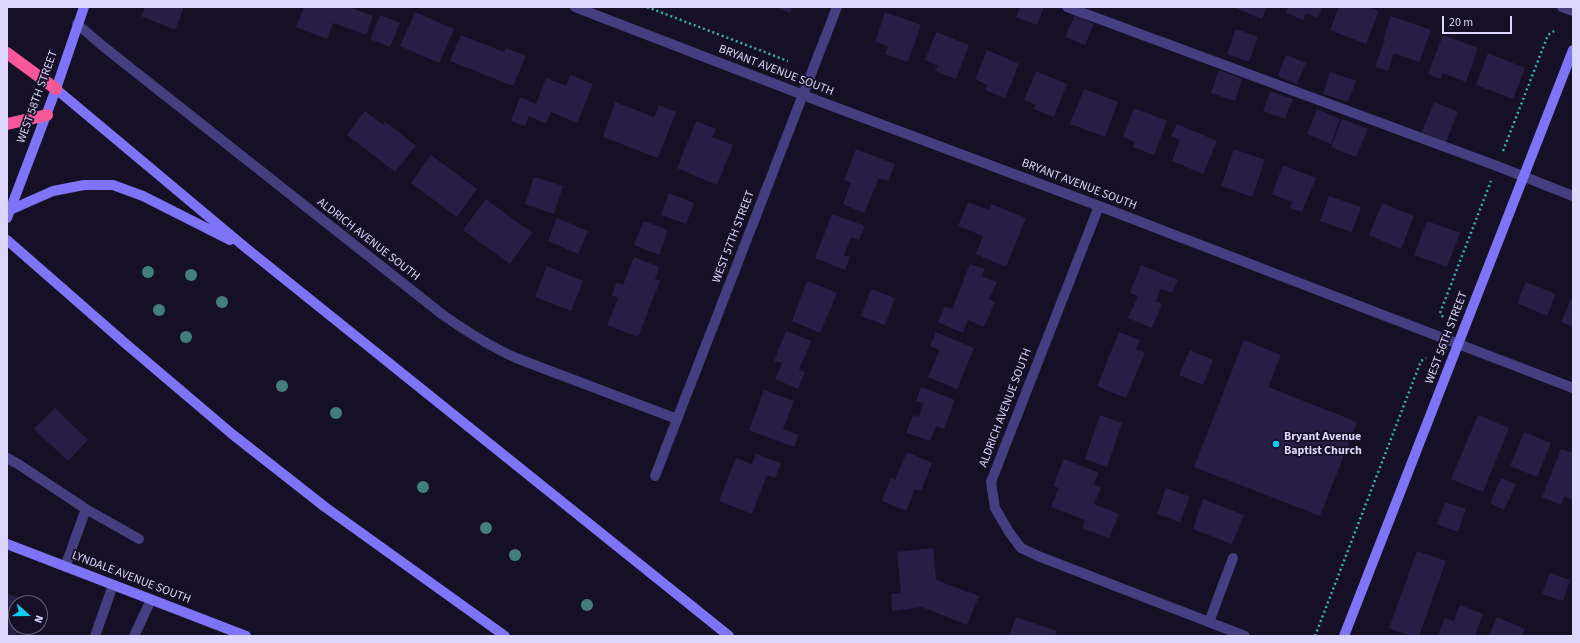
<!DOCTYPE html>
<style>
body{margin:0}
#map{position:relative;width:1580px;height:643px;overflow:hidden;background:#151025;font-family:"Source Sans 3",sans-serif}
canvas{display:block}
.frame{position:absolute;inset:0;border:8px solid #ddd6fd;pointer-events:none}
.north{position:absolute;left:8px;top:595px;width:40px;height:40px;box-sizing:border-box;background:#151025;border:1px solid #655f7b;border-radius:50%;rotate:111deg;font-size:11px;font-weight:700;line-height:16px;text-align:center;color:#ddd6fd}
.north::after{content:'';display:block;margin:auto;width:14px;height:18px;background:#0dccf2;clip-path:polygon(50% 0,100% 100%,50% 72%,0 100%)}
.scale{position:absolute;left:1442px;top:16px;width:70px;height:18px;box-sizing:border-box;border:2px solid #ddd6fd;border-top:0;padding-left:5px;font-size:12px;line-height:14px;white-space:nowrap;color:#ddd6fd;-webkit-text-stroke:3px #151025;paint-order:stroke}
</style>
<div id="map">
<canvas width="1580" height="643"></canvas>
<div class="frame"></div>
<div class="north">N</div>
<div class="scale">20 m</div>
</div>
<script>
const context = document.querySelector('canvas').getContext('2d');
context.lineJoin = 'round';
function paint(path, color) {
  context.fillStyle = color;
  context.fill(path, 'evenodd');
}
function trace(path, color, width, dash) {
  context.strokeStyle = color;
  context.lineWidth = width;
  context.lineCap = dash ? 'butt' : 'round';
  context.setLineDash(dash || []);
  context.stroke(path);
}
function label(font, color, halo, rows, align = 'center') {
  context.font = font + ' "Source Sans 3",sans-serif';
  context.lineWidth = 3.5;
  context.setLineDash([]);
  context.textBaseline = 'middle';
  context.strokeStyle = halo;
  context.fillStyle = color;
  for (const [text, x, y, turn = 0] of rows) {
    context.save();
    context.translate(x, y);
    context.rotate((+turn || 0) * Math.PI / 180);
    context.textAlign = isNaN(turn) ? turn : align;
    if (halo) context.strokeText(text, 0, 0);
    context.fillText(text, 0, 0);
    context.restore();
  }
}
const building = new Path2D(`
 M145,7h39l-9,23 -34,-14z
 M304,7h45l24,9 -7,19 -33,-12 -6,16 -31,-12z
 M776,7h16l-2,6z
 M1020,7h24l-7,18 -21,-8z
 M1233,7h34l-5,12z
 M1288,7h34l-4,11 -12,-5 -3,7 -17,-7z
 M1339,7h29l11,4 -13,33 -36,-14z
 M415,12l39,17 -15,34 -39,-17z
 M885,12l36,13 -13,37 -23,-8 3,-8 -13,-4z
 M380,15l20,8 -10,24 -20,-8z
 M1075,15l19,9 -9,21 -20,-8z
 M1391,16l40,14 -12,32 -25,-9 -6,18 -13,-4 10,-27h-2z
 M1236,29l22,8 -9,25 -22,-8z
 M936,32l33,13 -13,34 -21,-8 3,-5 -13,-6z
 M461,35l43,17 2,-4 20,8 -13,30 -63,-25z
 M1443,35l35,13 -12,34 -23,-9 -2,6 -13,-5z
 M987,50l32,14 -14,34 -20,-8 2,-5 -12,-6z
 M1488,53l37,15 -12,31 -37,-14z
 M1286,55l20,8 -9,21 -19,-8z
 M1219,70l23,9 -7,22 -24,-8z
 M1036,71l31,13 -13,33 -21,-8 3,-4 -12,-5z
 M1330,72l26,9 -8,21 -25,-8z
 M571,75l22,9 -16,39 -26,-11 -5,12 -17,-8 -4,10 -14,-5 9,-24 16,7 10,-26 20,8z
 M1084,89l34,13 -13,35 -35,-13z
 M1270,91l23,8 -8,20 -22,-8z
 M615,102l39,15 5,-12 17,7 -18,46 -55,-21z
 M1434,102l24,10 -12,30 -24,-10z
 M1134,108l33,13 -13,34 -21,-8 2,-5 -12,-5z
 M1317,109l23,10 -9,25 -24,-10z
 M365,111l18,14 2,-4 31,25 -21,26 -48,-37z
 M1342,119l26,10 -12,28 -25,-10z
 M696,121l20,8 -4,8 21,8 -16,40 -40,-17z
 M1177,124l40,17 -14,33 -31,-13 8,-21 -9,-4z
 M856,149l39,15 -7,17 -9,-3 -15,35 -21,-9 8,-21 -7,-3z
 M1234,149l31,11 -13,37 -31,-11z
 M431,155l46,34 -20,28 -46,-34z
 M1283,165l33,13 -14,34 -12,-4 2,-6 -20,-8z
 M534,177l29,9 -9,28 -29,-10z
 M669,193l25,10 -8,21 -25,-9z
 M1329,196l32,11 -9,25 -32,-11z
 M486,199l46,34 -22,31 -47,-34z
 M968,202l21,8 2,-6 35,14 -20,49 -30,-13 7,-18 -25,-10z
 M1382,203l32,13 -13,33 -32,-14z
 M832,214l33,12 -6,14 -8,-3 -7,18 6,2 -5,13 -30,-12z
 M557,218l31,13 -10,23 -30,-13z
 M644,221l24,9 -9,25 -25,-10z
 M1427,221l33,12 -13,34 -33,-12z
 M634,257l25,10 -4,12 5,2 -22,56 -31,-12 11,-27 -6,-3 5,-13 6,3z
 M970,264l15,5 -3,7 15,6 -8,17 6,3 -11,25 -16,-7 -5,13 -25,-11 7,-16 7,3z
 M1141,265l37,15 -6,13 -11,-4 -5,12 6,3 -10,24 -24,-10 10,-22 -8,-3z
 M547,266l36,15 -12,30 -36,-14z
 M807,281l30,12 -17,40 -28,-12z
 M1526,282l30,12 -9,22 -30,-13z
 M871,289l24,9 -10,27 -24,-9z
 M1573,295v32l-12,-5z
 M786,331l25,10 -12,29 6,2 -7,17 -23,-10 7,-16 -8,-2z
 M936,332l38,16 -17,41 -29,-12 12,-27 -10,-4z
 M1119,332l21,8 -4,9 9,4 -19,45 -29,-12z
 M1244,340l37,15 -13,32 89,35 -37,94 -126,-49z
 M1190,350l23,10 -10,25 -24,-10z
 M921,387l34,13 -11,29 -8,-3 -6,15 -24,-8 7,-18 6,2 4,-14 -7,-2z
 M764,390l30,11 -11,28 16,6 -5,12 -45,-17z
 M55,408l33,32 -20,21 -34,-32z
 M1100,415l22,8 -15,44 -22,-8z
 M1478,415l31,13 -26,64 -32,-13z
 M1524,432l27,11 -14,34 -27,-11z
 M1561,449l12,4v47l-9,-4 -3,9 -19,-8z
 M907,452l25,11 -11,28 -6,-2 -9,22 -24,-10 9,-23 4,2z
 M756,454l25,9 -6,15 -8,-3 -15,39 -33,-13 17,-43 16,6z
 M1064,459l35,14 -5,11 7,3 -7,17 25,10 -10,24 -27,-10 3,-8 -34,-13 8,-19 -6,-2z
 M1501,478l15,6 -12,26 -14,-7z
 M1166,488l24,9 -10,25 -23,-8z
 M1203,499l41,16 -12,29 -39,-15z
 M1445,502l21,7 -8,23 -21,-8z
 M933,548l3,32 43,16 -12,29 -45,-18 -30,4 -1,-17 10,-1 -4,-41z
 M1417,551l29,10 -27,75h-8l-22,-8z
 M1550,573l20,7 -7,21 -21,-7z
 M7,593l25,10h-16v24h6l-4,9h-11z
 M1460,605l23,9 -8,22h-37l7,-18 9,3z
 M1016,617l41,14 -2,5h-46z
 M1497,617l28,12 -3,7h-33z`);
const path = new Path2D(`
 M647,7l141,54
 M1503,151l45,-116 6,-4
 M1443,317l-3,-4 51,-132
 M1315,636l106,-275 5,-3`);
const lane = new Path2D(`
 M1067,7l430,159 76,30
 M7,458l11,6 68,45 53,30
 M65,567l21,-58
 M1209,622l24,-64
 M95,636l18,-51
 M134,636l17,-36`);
const street = new Path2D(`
 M575,7l249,96 275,103 474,182
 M1562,7l11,4
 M77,24l27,23 339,268c23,16 46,31 73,43l161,61
 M1099,206l-108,276 4,26 14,24 12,16 17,8 207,80
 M655,476l182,-469`);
const secondary = new Path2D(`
 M56,89l190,159 483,388
 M10,210l43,-19 31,-6h29l30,11 87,44
 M7,218l49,-129 28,-82
 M7,240l119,104 106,90 93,73 180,129
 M7,544l239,92
 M1344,636l229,-586`);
const highway = new Path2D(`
 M7,53l49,36
 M7,124l40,-9`);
const trees = [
 [148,272],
 [191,275],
 [222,302],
 [159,310],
 [186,337],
 [282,386],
 [336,413],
 [423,487],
 [486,528],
 [515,555],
 [587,605]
];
const markers = [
 [1276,444,4,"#0dccf2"]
];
const streetNames = [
 ["BRYANT AVENUE SOUTH",776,71,21],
 ["WEST 58TH STREET",38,97,-70],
 ["BRYANT AVENUE SOUTH",1079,185,21],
 ["WEST 57TH STREET",734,237,-69],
 ["ALDRICH AVENUE SOUTH",368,240,38],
 ["WEST 56TH STREET",1447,338,-69],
 ["ALDRICH AVENUE SOUTH",1006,408,-69],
 ["LYNDALE AVENUE SOUTH",131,578,21]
];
const poiNames = [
 ["Bryant Avenue",1284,437],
 ["Baptist Church",1284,451]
];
paint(building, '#281d45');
trace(path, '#36b0b1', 2.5, [2, 3]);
trace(lane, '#453e81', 10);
trace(street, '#453e81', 10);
trace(secondary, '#7f73f7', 10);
trace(highway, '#f65899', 12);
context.fillStyle = '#427f7c';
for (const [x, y] of trees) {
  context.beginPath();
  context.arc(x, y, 6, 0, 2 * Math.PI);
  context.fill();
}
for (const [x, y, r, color] of markers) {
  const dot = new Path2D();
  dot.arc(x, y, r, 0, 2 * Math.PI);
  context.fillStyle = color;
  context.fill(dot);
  trace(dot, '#151025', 1.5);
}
label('12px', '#ddd6fd', '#151025', streetNames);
label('bold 12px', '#ddd6fd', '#151025', poiNames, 'left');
</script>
